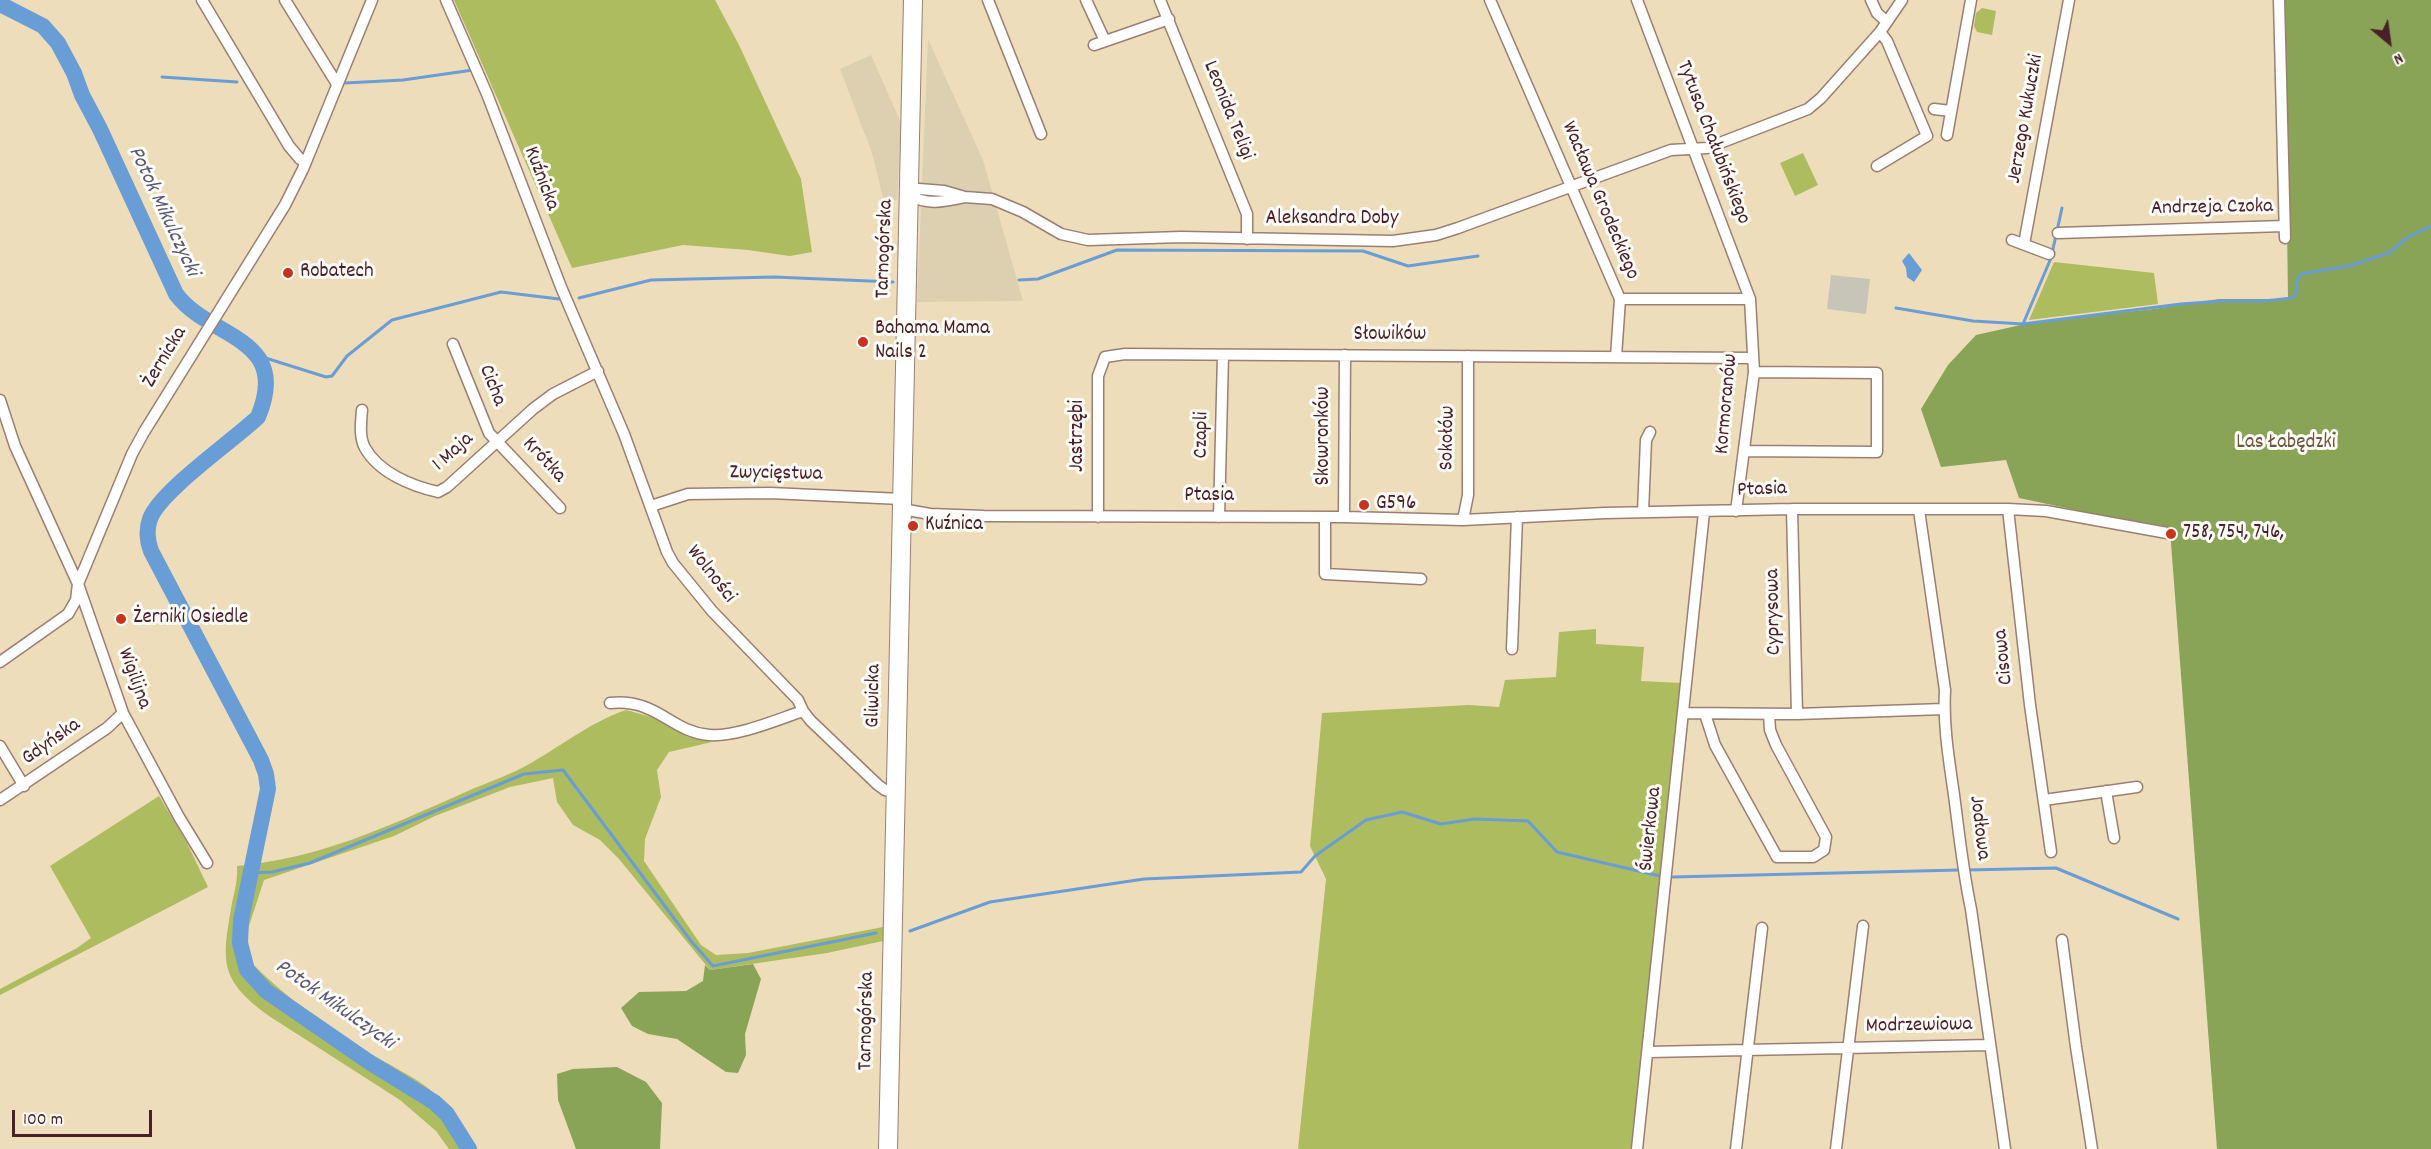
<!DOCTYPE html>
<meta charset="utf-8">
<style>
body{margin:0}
#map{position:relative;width:2431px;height:1149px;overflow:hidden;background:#eeddba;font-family:Dekko,sans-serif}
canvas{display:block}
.north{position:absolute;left:2359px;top:12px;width:60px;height:60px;-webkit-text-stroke:4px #fdfcf7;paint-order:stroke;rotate:151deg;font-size:16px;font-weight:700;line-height:24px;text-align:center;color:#4a1f2b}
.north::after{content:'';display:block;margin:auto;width:21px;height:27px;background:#4a1f2b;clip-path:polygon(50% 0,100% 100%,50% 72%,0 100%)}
.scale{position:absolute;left:12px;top:1110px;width:140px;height:27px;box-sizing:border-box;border:3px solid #4a1f2b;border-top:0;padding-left:8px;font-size:18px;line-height:21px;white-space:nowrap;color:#4a1f2b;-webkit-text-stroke:4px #fdfcf7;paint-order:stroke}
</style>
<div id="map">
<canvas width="2431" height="1149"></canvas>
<div class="north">N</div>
<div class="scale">100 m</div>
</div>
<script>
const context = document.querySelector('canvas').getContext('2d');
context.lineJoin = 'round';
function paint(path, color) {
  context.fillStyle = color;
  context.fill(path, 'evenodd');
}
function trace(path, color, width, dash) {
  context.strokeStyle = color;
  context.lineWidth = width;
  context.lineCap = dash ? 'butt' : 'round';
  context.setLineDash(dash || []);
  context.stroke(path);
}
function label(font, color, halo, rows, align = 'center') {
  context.font = font + ' Dekko,sans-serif';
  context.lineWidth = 6;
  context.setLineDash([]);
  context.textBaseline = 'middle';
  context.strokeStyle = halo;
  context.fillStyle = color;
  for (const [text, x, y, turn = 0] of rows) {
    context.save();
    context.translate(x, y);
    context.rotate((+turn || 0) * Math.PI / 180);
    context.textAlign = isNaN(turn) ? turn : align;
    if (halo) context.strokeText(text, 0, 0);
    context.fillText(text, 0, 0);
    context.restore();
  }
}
const built = new Path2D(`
 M928,39l55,121 40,141 -106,1z
 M871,55l30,68 -4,77 -13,2 -12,-49 -32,-84z`);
const industrial = new Path2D(`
 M1831,275l39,4 -4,35 -39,-5z`);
const green = new Path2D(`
 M454,0h261l24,45 62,134 11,73 -22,4 -42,-6 -65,-5 -111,23z
 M1982,8l14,3 -4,24 -15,-3 -3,-6 2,-13z
 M1803,153l15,32 -23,11 -15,-33z
 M2054,262l100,11 4,31 -129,16z
 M1596,629v15l48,3 -3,34 41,2 2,3 -53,463h-333l28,-270 -16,-33 12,-133 147,-8 30,2 6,-27 51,-3 3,-45z
 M626,710l29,8 33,19 24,5 -43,10 -12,18 4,27 -16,42 -1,22 57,84 15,10 32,-2 135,-26v14l-56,12 -117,17 -91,-111 -19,-19 -27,-15 -16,-23 -4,-24 -43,9 -75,29 -41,20 -130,44 -16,49v30c33,35 75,65 116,91 21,13 52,27 70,43 18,16 29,36 41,56h-26l-13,-18 -36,-31 -131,-84c-51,-37 -47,-55 -37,-113 3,-13 6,-25 5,-37 83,-8 147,-38 222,-71 19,-9 40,-16 59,-25 36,-18 71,-48 108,-60z
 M159,796l28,47 21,44 -208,108v-6l77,-41 14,-10 -41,-72z`);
const forest = new Path2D(`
 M2284,0h147v1149h-214l-47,-619 -151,-32 -13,-38 -65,7 -20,-58 27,-44 28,-30 58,-13 120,-13 65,-10h69z
 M753,964l8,15 -16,55 1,21 -8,18 -12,-1 -49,-33 -29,-5 -16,-8 -11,-18 18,-16 47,-1 17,-10 2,-16 5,5z
 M617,1067l29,15 16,21 -2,46h-84l-18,-49 -1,-26 16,-5z`);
const water = new Path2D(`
 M1909,253l13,17 -8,12 -7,-5 -1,-9 -4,-7z`);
const stream = new Path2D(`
 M162,77l75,5
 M345,83l58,-3 70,-10
 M1019,280l19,-1 79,-29 246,1 45,15 70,-10
 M579,298l72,-18 123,-3 119,5
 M1896,308l77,13 50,3 158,-20 41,-3h42l28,-3 4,-3 1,-15 4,-6 48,-8 40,-13 19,-16 23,-11
 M2023,324l28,-66 11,-50
 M256,355l70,22 6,-1 15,-20 45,-36 109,-28 58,7
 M1968,870l88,-2 122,51
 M250,873l22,-1 38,-9 214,-89 39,-4 128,171 22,25 163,-33
 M1673,877l286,-7
 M910,931l80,-29 127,-19 27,-4 157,-7 14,-16 51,-36 36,-8 39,12 34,-5 53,2 29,31 103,24`);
const river = new Path2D(`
 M0,4l43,22 15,17 16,30 8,22 18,34 76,165c33,45 116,42 82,123 -24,23 -99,75 -108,102 -4,11 -3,21 1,32l110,209 5,14 2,15 -27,131 -1,23 7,27 19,21 103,71 65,40 13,12 22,35`);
const street = new Path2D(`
 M202,0l87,146 11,13 5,3
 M285,0l52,84
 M446,0l41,94 74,193 63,147 43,118 6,11 39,48 86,89 5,11 8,10 67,64 7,5 11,2
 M988,0l53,134
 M1086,0l19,41
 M1160,0l87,214v25
 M1490,0l130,299
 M1637,0l113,299 4,73 -18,139
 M1871,0l6,13 10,9
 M2279,0l6,238
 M1094,45l75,-26
 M1934,109l17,2
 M1947,135l24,-135
 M1877,166l50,-30 -40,-95 -7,-9
 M965,197c-19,4 -39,9 -55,-2l9,-6 25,2 21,6 27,2 31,13 38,22 27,6 93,-3 212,4 43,-6 22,-7 213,-78 36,-2 101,-39 13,-11 59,-66 22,-32
 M2058,233l226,-7
 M2012,240l37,14
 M2024,244l45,-244
 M1620,299h130
 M453,344l36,89 71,75
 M1616,357l4,-58
 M0,400l15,46 63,138 45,129 56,104 28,46
 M362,410c-1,13 -3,27 3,38 14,25 47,38 73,44l9,-5 86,-78 20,-15 45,-23
 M1745,451l132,1v-79l-123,-1
 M651,506l37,-12 82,-1 132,6
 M902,509l28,5 54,2 360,1 119,3 142,-7 187,-4h216l38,2 121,22
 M1792,509l5,205
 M2008,509l22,196 21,147
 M1919,510l26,180c-2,35 4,70 9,105 5,38 9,77 17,114l34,240
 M1643,512l3,-72 4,-8
 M1098,517v-141l7,-19 20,-3 628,4
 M1219,517l4,-162
 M1325,517v57l96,5
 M1344,517l1,-162
 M1463,520l5,-25v-139
 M1512,649l5,-132
 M0,662l68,-48 8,-14 2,-16 54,-130 12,-22 141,-227 18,-36 69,-169
 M610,703c47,-5 61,29 99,32 28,2 67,-15 94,-24
 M1684,713l113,1 147,-5
 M1705,714l10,31 62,112h36l11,-7 2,-13 -50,-92 -6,-15 -1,-16
 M0,746l24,40
 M2106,791l8,47
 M0,800l107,-72 16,-15
 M2044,800l93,-13
 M2062,940l14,107 16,102
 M1648,1052l342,-7
 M1637,1149l67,-637
 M1736,1149l26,-221
 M1836,1149l27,-223`);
const primary = new Path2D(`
 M888,1149l25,-1149`);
const markers = [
 [288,273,6,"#c8321e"],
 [863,342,6,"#c8321e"],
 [1364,505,6,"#c8321e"],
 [913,526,6,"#c8321e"],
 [2171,534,6,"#c8321e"],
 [121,619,6,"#c8321e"]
];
const streetNames = [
 ["Leonida Teligi",1227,111,68],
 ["Jerzego Kukuczki",2027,119,-80],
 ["Tytusa Chałubińskiego",1712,143,69],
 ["Kuźnicka",540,179,69],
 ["Wacława Grodeckiego",1599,201,67],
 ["Andrzeja Czoka",2212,209,-1],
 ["Aleksandra Doby",1332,220],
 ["Tarnogórska",886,249,-88],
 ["Słowików",1390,336],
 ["Żernicka",166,358,-59],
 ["Cicha",491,386,68],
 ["Kormoranów",1728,404,-85],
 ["Czapli",1203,435,-89],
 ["Jastrzębi",1079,436,-90],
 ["Skowronków",1325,436,-90],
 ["Sokołów",1449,438,-89],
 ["1 Maja",454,453,-42],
 ["Krótka",543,461,47],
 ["Zwycięstwa",776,475,1],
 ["Ptasia",1762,491,-2],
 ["Ptasia",1209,497],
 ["Wolności",710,575,52],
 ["Cyprysowa",1775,612,-91],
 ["Cisowa",2005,657,-96],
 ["Wigilijna",133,679,70],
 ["Gliwicka",875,696,-89],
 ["Gdyńska",52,743,-35],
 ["Jodłowa",1978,828,83],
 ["Świerkowa",1652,829,-84],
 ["Tarnogórska",868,1021,-89],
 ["Modrzewiowa",1919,1027,-1]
];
const poiNames = [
 ["Robatech",300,273],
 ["Bahama Mama",875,330],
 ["Nails 2",875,354],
 ["G596",1376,505],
 ["Kuźnica",925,526],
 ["758, 754, 746,",2183,534],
 ["Żerniki Osiedle",133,619]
];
const parkNames = [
 ["Las Łabędzki",2286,444]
];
const waterNames = [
 ["Potok Mikulczycki",162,212,65],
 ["Potok Mikulczycki",334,1006,35]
];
paint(built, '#dcd0b1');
paint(industrial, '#c7c5b8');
paint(green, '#acbc5f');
paint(forest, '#89a456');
paint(water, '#699dd5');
trace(stream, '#699dd5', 3);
trace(river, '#699dd5', 16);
trace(street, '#9c7e72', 13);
trace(primary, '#9c7e72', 20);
trace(street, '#fff', 10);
trace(primary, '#fff', 18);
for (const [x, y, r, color] of markers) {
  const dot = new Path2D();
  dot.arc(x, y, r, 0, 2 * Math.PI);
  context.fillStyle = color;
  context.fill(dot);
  trace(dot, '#fdfcf7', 2);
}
label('21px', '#4a1f2b', '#fdfcf7', streetNames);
label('21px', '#4a1f2b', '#fdfcf7', poiNames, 'left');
label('21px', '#6c563d', '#fdfcf7', parkNames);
label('italic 22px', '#585877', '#fdfcf7', waterNames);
</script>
